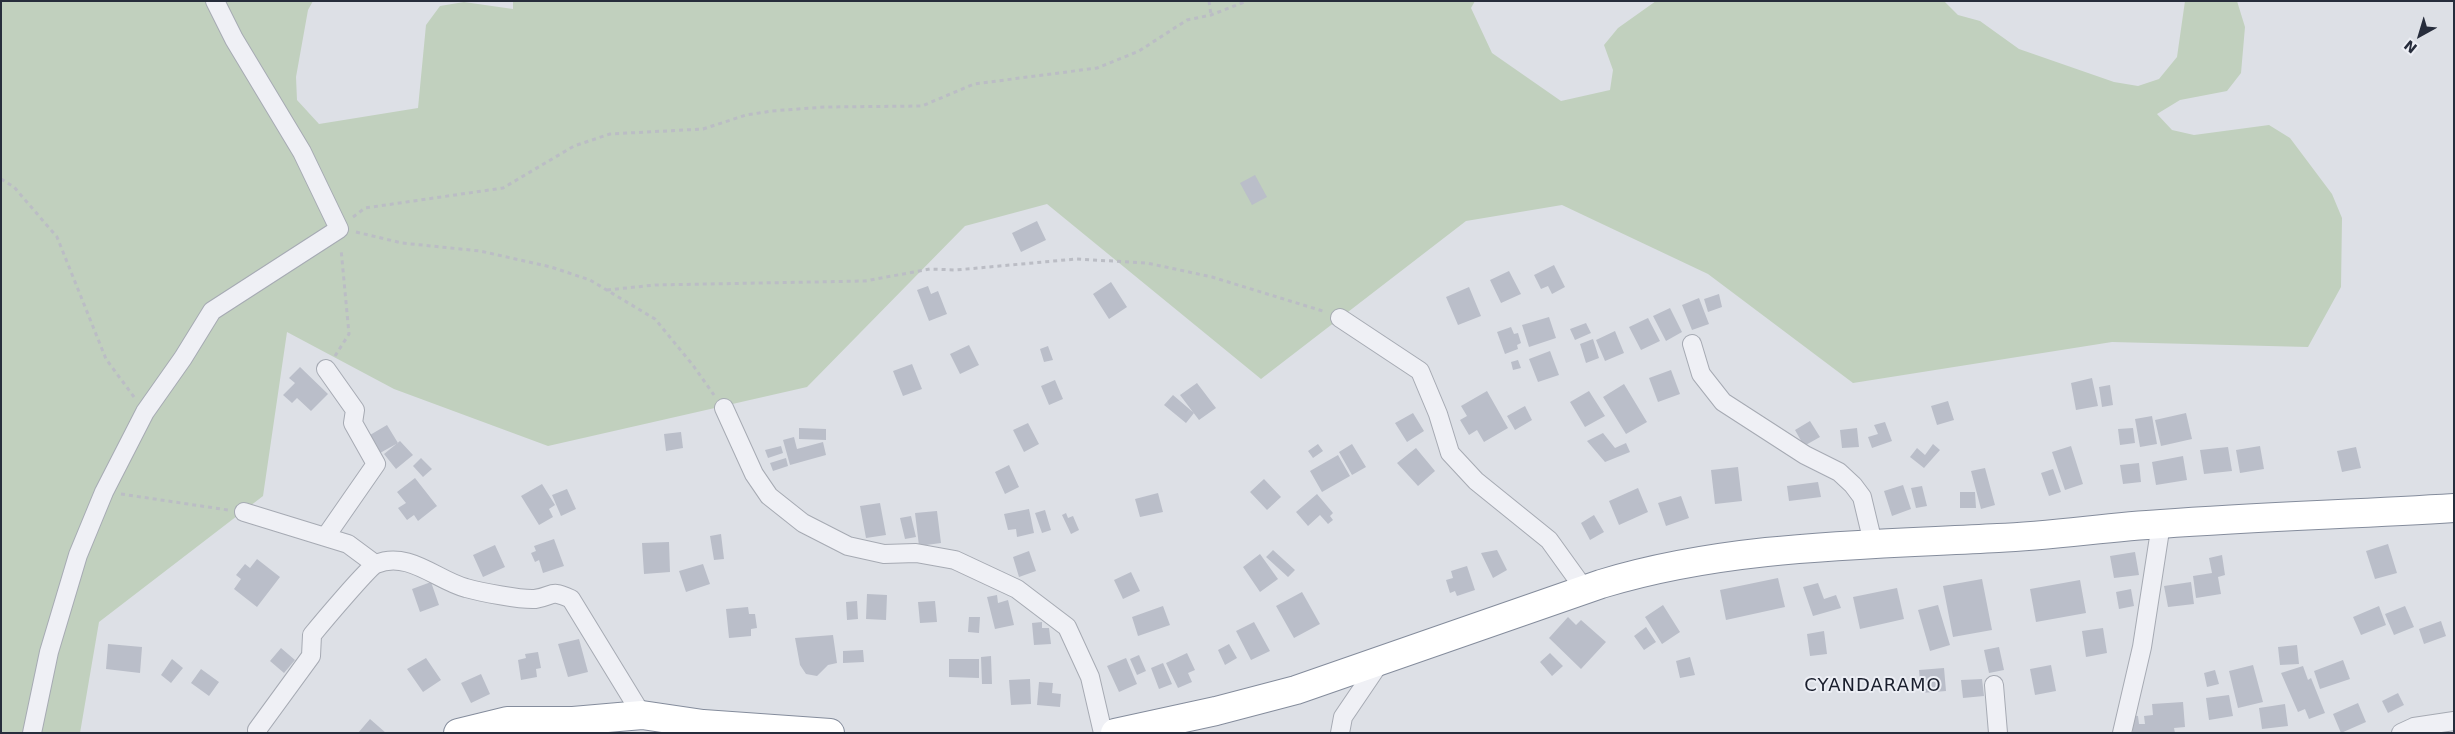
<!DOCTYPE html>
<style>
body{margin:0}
#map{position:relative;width:2455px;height:734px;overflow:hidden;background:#dde0e6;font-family:"DejaVu Sans",sans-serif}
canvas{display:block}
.frame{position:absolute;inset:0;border:2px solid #272d3c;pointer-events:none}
.north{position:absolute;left:2395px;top:10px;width:50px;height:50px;-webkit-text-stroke:4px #eceef4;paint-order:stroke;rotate:219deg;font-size:14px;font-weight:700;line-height:20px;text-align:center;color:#272d3c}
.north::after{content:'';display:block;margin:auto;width:18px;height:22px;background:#272d3c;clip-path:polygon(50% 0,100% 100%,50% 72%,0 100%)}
</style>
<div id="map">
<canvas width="2455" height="734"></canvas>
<div class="frame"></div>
<div class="north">N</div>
</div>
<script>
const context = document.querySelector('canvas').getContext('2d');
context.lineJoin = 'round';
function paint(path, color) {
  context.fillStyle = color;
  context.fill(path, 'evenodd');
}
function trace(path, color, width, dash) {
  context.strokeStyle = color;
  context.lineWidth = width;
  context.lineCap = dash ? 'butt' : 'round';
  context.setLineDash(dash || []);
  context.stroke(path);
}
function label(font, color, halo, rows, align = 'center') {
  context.font = font + ' "DejaVu Sans",sans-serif';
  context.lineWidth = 4;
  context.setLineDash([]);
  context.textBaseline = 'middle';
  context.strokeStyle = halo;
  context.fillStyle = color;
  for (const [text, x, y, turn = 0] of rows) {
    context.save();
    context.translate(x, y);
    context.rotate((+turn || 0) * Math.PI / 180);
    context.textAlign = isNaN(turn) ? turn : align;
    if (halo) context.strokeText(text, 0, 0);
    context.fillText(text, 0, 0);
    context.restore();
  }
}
const green = new Path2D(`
 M1,1h312l-5,9 -12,67 1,23 22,24 99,-16 8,-83 14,-19 24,-4 49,7v-8h962l-4,7 21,45 69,48 49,-11 3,-20 -9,-25 14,-17 38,-27h288l14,14 22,6 39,28 95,33 24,4 21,-7 18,-22 8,-56h52l8,26 -4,46 -14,18 -47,9 -23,14 15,16 22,5 75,-10 21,13 42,56 10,24 -1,69 -33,60 -196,-5 -259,41 -145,-109 -146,-69 -96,16 -205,158 -214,-175 -82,22 -158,161 -259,59 -154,-57 -107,-57 -24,164 -164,126 -19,111h-79z`);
const building = new Path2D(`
 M1255,175l12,22 -15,8 -12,-22z
 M1037,221l9,19 -25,12 -9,-19z
 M1554,265l11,22 -13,7 -4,-8 -7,3 -7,-14z
 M1509,271l12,23 -20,9 -11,-23z
 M1111,282l16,25 -18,12 -16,-25z
 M928,286l3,8 7,-3 9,23 -18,7 -12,-31z
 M1469,287l12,29 -23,9 -12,-28z
 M1719,294l3,13 -14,5 -4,-13z
 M1699,298l10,26 -17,6 -10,-25z
 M1670,308l12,24 -16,9 -13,-25z
 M1549,317l7,21 -27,9 -7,-22z
 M1648,318l12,23 -19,9 -12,-23z
 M1586,323l5,10 -16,7 -5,-11z
 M1511,327l3,7 4,-1 3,10 -4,2 1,4 -13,5 -8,-22z
 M1615,331l9,22 -19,8 -9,-21z
 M1593,339l6,19 -13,5 -6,-19z
 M969,345l10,20 -19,9 -10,-20z
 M1048,346l5,14 -9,2 -4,-13z
 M1550,351l9,24 -21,7 -9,-23z
 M1518,360l3,8 -8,2 -2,-8z
 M912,364l10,25 -19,7 -10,-25z
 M300,367l28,27 -17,17 -14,-13 -5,5 -9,-8 12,-12 -6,-5z
 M1671,370l9,24 -22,8 -9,-24z
 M2092,378l6,28 -22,4 -5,-27z
 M1055,380l8,19 -14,6 -8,-19z
 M1197,383l19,25 -17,12 -19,-25z
 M1624,384l23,38 -21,12 -23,-37z
 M2110,385l3,20 -11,2 -3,-20z
 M1487,391l21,37 -24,14 -7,-12 -8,5 -9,-15 7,-4 -6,-10z
 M1589,391l16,25 -20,11 -15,-25z
 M1173,395l21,18 -8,10 -22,-18z
 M1948,401l6,19 -17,5 -6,-19z
 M1525,406l7,14 -17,10 -8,-14z
 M1413,413l11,18 -17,11 -12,-19z
 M2186,413l6,26 -31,7 -6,-26z
 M2152,416l5,28 -17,3 -5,-28z
 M1810,421l10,16 -16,9 -9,-16z
 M1885,422l7,19 -20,7 -4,-11 10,-3 -4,-9z
 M1028,423l11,21 -15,8 -11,-22z
 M387,425l11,18 -18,10 -10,-18z
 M799,428l27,1v11l-27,-1z
 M1857,428l2,19 -17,1 -2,-18z
 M2133,428l2,15 -15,2 -2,-16z
 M681,432l2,16 -17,3 -2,-17z
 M1603,433l12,15 11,-5 4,9 -25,10 -18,-21z
 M794,437l3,12 26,-7 3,13 -36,10 -7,-25z
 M400,441l13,14 -17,14 -12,-15z
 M1318,444l5,7 -10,7 -5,-7z
 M1352,444l14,23 -14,8 -13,-23z
 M1933,444l7,6 -16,18 -14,-11 7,-9 8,7z
 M781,446l2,7 -15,5 -3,-8z
 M2071,446l12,38 -18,6 -13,-38z
 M2260,446l4,23 -24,4 -4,-23z
 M2228,447l4,24 -28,3 -4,-24z
 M2356,447l5,21 -19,4 -5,-21z
 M1416,448l19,23 -17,15 -21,-23z
 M1338,455l12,21 -28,16 -12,-21z
 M2183,456l4,24 -31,5 -4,-23z
 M421,458l11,11 -9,8 -10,-11z
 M786,458l2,8 -15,5 -3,-8z
 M2139,463l2,19 -18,2 -3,-19z
 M1009,465l10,22 -14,7 -10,-22z
 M1738,467l4,34 -27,3 -4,-34z
 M1985,468l10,37 -14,4 -10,-38z
 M2053,469l8,23 -12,4 -8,-23z
 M415,478l22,28 -19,15 -4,-6 -7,5 -9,-12 8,-5 -9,-11z
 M1264,479l17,18 -14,13 -17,-18z
 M1818,482l3,15 -32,4 -2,-15z
 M542,484l13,21 -6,4 4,8 -14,8 -18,-29z
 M1903,485l8,24 -19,7 -8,-25z
 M1922,486l5,20 -11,2 -5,-20z
 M1638,488l10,24 -29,13 -10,-24z
 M567,489l9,20 -15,7 -9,-21z
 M1960,492h15l1,16h-16z
 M1158,493l5,19 -23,5 -5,-18z
 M1317,494l16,19 -3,3 3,4 -5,4 -8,-9 -12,11 -12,-14z
 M1681,496l8,22 -23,8 -8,-23z
 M880,503l6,32 -20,3 -6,-32z
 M1029,509l5,24 -17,4 -1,-8 -8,1 -4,-16z
 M1045,510l6,20 -9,3 -7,-20z
 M937,511l4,32 -22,3 -4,-33z
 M1066,513l2,5 5,-2 6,14 -8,4 -9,-19z
 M1594,515l10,17 -14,8 -9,-17z
 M911,516l5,21 -11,2 -5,-21z
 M721,534l3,25 -10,1 -4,-24z
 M554,539l10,27 -21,7 -4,-13 -4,2 -4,-9 5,-2 -2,-5z
 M669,542l1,30 -26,2 -2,-31z
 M2388,544l9,29 -22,6 -9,-28z
 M495,545l10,22 -22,10 -10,-22z
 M1273,550l22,20 -7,7 -22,-20z
 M1497,550l10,20 -14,8 -12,-25z
 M1029,551l7,20 -17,6 -6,-20z
 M2135,552l4,23 -25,3 -4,-22z
 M1260,554l18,25 -18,13 -17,-25z
 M2222,555l3,20 -7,2 3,17 -25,4 -3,-22 19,-3 -3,-15z
 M257,559l23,18 -23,30 -23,-18 7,-10 -5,-4 9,-11 5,4z
 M703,564l7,20 -24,8 -7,-21z
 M1467,566l8,24 -18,6 -2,-5 -5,2 -4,-13 7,-2 -2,-7z
 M1131,572l9,19 -17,8 -9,-19z
 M1778,578l7,29 -59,13 -6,-30z
 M1982,579l10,51 -39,7 -10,-51z
 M2080,580l6,33 -50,9 -6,-33z
 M431,582l8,23 -19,7 -8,-23z
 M2191,582l3,22 -26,3 -4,-21z
 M1818,583l6,16 12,-4 5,13 -28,8 -10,-29z
 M1897,588l7,31 -44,10 -7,-32z
 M2131,589l3,17 -15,3 -3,-17z
 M1302,592l18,32 -26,14 -18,-32z
 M867,594l20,1 -1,25 -20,-1z
 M997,595l1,8 10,-3 6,25 -19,4 -8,-32z
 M857,601l1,18 -11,1 -1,-18z
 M935,601l2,21 -17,1 -2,-21z
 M1663,605l17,27 -18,12 -17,-27z
 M1938,605l12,40 -20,6 -12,-41z
 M1163,606l7,19 -32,11 -6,-19z
 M2379,606l7,19 -25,10 -8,-18z
 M2405,606l9,21 -20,8 -9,-21z
 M748,607l1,7h6l2,14 -6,1v7l-22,2 -3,-29z
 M969,617h11l-1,16 -11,-1z
 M1568,617l8,8 5,-5 25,22 -25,27 -32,-31z
 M2441,621l5,15 -22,8 -5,-15z
 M1042,622v6h7l2,16 -17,1 -2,-22z
 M1254,622l16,29 -19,9 -15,-29z
 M1646,627l10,15 -12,8 -10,-14z
 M2103,628l4,25 -21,4 -4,-26z
 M1824,631l3,23 -17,2 -3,-22z
 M833,635l4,28 -9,2 -11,11 -11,-2 -6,-9 -5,-27z
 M579,639l9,33 -20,5 -10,-33z
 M108,644l34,3 -2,26 -34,-4z
 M1229,644l8,14 -12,7 -7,-15z
 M2297,645l2,19 -19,1 -2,-18z
 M1999,647l5,23 -15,3 -5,-23z
 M281,648l14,12 -11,13 -14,-12z
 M863,650l1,12 -21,1v-12z
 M538,652l3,16 -5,1 1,8 -16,3 -3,-20 8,-2 -1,-4z
 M1187,653l8,17 -7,3 4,9 -14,6 -12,-25z
 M1550,653l13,13 -11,10 -12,-14z
 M1139,655l7,16 -9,4 -7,-16z
 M991,656l1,28h-10l-1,-27z
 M1690,657l5,18 -15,3 -4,-17z
 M426,658l15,22 -18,12 -16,-23z
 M1126,658l11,26 -18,8 -12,-26z
 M172,659l11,9 -12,15 -10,-8z
 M949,659h30v19l-30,-1z
 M2343,660l7,19 -30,10 -6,-18z
 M1163,663l9,21 -13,5 -8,-21z
 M2051,665l5,26 -21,4 -5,-26z
 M2253,665l10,37 -25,6 -9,-37z
 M2303,666l5,14 3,-2 14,35 -16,6 -4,-10 -7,3 -17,-39z
 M1944,668l2,23 -25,2 -2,-23z
 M201,669l18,13 -10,14 -18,-13z
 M2215,670l4,14 -12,3 -3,-14z
 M481,674l9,20 -19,9 -10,-20z
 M1030,679l1,25 -20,1 -2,-25z
 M1982,679l2,17 -21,2 -2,-18z
 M1039,682l14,1 -1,10 9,1 -1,13 -23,-2z
 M2398,693l6,12 -16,8 -6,-12z
 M2229,695l4,21 -24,4 -3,-22z
 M2183,702l2,25 -11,1 1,5h-42l-2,-18 7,1 1,8h6l-1,-8 9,-1 -1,-11z
 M2358,703l8,19 -25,11 -8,-19z
 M2285,704l3,22 -26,3 -3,-21z
 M370,719l16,14h-28z`);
const path = new Path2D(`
 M1209,1l2,14
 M1,179l13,8 43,50 49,122 28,38
 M353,217l12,-9 138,-20 71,-42 36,-12 93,-5 43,-14 26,-4 53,-4 97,-1 52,-22 123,-16 42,-17 48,-31 24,-5 36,-14
 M356,232l46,11 78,8 71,16 39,13 65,39 37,45 22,31
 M607,290l48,-5 210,-4 65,-12 26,1 120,-11 71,4 65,14 114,35
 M335,356l14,-22 -8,-85
 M121,494l107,16`);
const street = new Path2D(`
 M1340,318l80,53 18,43 12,39 26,28 73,59 36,50
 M1692,344l9,30 22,28 82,53 34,17 14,13 9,12 11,46
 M724,408l30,66 15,22 34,27 45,23 36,8 32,-1 39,7 62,29 50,38 23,50 13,56
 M244,512l104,32 27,20
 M326,536l50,-72 -23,-41 2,-13 -29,-41
 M1994,685l4,48
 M32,733l17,-81 29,-97 26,-63 41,-80 38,-54 29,-47 127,-82 -37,-77 -68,-113 -19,-38
 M258,733l-1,-3 54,-74 1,-21c9,-11 56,-67 64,-71 32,-14 62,17 90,24 14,4 56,12 69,11 20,-3 14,-10 36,0l71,116
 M1340,733l3,-16 38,-56
 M2122,733l20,-86 19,-123
 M2401,733l13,-6 40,-6`);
const highway = new Path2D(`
 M458,733l49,-12h66l69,-6 61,9 127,9
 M1115,733l101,-22 80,-21 305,-106c127,-39 265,-39 397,-46 55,-2 109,-11 163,-14 98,-7 195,-10 293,-16`);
const quarterNames = [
 ["CYANDARAMO",1873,686]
];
paint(green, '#c1d0be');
paint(building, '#babec9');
trace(street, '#a6aab3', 20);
trace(highway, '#848c9c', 30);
trace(path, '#bbbdc5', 3, [4, 4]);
trace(street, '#eff0f5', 18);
trace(highway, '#fff', 28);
context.letterSpacing = '1px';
label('18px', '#191e2c', '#eceef4', quarterNames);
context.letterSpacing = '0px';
</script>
